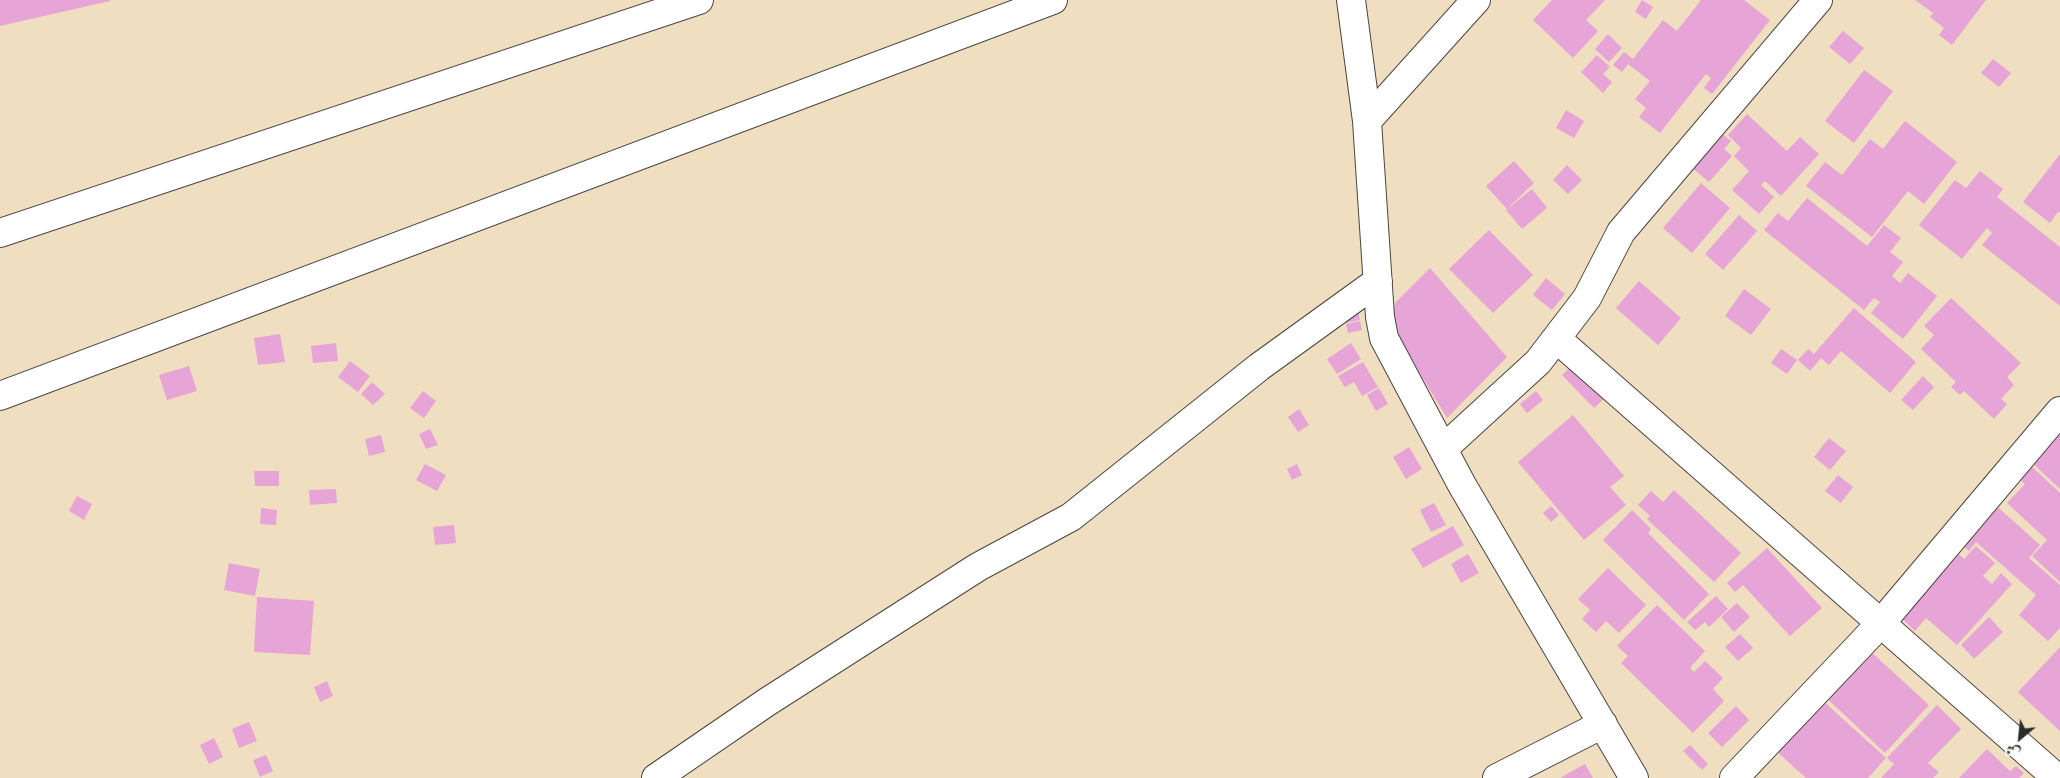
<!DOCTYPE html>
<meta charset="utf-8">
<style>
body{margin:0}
#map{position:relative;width:2060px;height:778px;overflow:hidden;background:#f0dec0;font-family:"EB Garamond",Amiri,serif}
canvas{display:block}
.north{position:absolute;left:1995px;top:713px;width:50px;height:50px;-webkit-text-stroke:4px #f6f6f2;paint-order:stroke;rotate:208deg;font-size:14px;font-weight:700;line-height:20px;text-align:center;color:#2b2b2b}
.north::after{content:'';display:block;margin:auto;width:18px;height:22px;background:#2b2b2b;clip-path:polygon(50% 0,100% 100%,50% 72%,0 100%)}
</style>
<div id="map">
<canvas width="2060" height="778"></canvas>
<div class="north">ش</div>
</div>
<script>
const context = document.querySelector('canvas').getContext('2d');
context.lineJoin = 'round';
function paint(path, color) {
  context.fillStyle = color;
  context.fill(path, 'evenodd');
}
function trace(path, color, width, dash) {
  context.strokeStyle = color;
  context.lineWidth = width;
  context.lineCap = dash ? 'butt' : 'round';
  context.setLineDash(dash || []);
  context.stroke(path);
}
const building = new Path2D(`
 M0,0h110v1l-110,25z
 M1552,0h53l-19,20 12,11 -25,27 -40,-38z
 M1642,0l11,7 -7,12 -11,-7z
 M1701,0h43l26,20 -58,74 -8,-6 7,-10 -5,-4 -46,59 -21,-16 7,-9 -11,-9 15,-18 -22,-17 -6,8 -9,-7 11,-13 9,7 30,-39 14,11z
 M1915,0h71l-34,45 -13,-10 5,-7 -14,-11 3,-4z
 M1843,31l21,17 -14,16 -21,-17z
 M1608,34l14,14 -13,14 -14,-13z
 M1597,55l13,12 -7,7 9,8 -9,11 -22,-21z
 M1993,59l18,14 -12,14 -18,-14z
 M1864,70l29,21 -39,52 -29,-22z
 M1566,110l18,11 -10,17 -18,-10z
 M1747,114l40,37 13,-14 19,17 -38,42 -16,-15 -4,4 13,12 -15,17 -27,-24 17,-19 -15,-15 7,-8 -13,-13z
 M1905,121l52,41 -33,42 -16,-13 -36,46 -66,-51 19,-24 17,13 28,-36 13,10z
 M1720,132l11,9 -7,8 8,7 -23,26 -19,-16z
 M2060,154v59l-2,-1 -8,11 -27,-21z
 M1514,161l20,22 -27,26 -21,-23z
 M1567,165l15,15 -14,14 -15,-14z
 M1980,171l23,18 -6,8 63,50v59l-78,-61 10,-12 -5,-5 -25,31 -43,-34 36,-45 11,8z
 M1701,183l29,25 -38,45 -29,-25z
 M1532,189l15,19 -25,21 -16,-19z
 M1807,198l60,48 17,-21 17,13 -11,14 13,10 -11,14 8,7 8,-10 29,23 -34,43 -32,-26 9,-11 -6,-4 -10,12 -100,-80 14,-17 10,8z
 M1739,215l18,16 -34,39 -18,-16z
 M1489,230l44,45 -40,38 -44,-44z
 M1430,268l77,89 -60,61 -59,-97 8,-19z
 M1546,278l19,16 -13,16 -19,-15z
 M1639,281l42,37 -23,27 -42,-37z
 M1744,289l27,20 -20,26 -26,-19z
 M1951,298l70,65 -14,14 7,8 -13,14 6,5 -13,15 -30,-28 -4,4 -9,-8 5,-5 -35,-33 13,-14 -10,-9z
 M1357,305l3,15 -15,3 -3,-14z
 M1854,308l62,54 -26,31 -49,-42 -12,14 -8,-7 -11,13 -12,-11 10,-11 6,5z
 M1360,321l2,9 -14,3 -2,-9z
 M280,334l5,28 -27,3 -4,-27z
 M336,343l2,18 -25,2 -2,-17z
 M1351,343l10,16 -24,15 -10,-15z
 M1781,349l16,11 -10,14 -16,-11z
 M350,361l20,15 -12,16 -20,-15z
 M1577,361l32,33 -15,14 -32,-33z
 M1363,362l15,25 -16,9 -8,-14 -9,5 -7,-11z
 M189,366l8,25 -30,9 -8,-25z
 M1923,376l11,11 -21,23 -12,-10z
 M372,382l13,12 -12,11 -12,-11z
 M1379,388l9,16 -12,7 -9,-16z
 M423,391l13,10 -12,17 -14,-10z
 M1536,391l7,9 -16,13 -7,-9z
 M1299,409l10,16 -11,7 -10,-15z
 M1573,415l51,61 -14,11 16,18 -42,35 -66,-78z
 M2060,422v67l-33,-31z
 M430,429l8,16 -12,4 -7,-15z
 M381,435l4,17 -16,4 -4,-17z
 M1829,438l17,13 -16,19 -16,-13z
 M1409,447l13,22 -16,10 -13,-22z
 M2028,463l32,30v89l-28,-26 15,-16 -40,-37 18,-19 -9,-8z
 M425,464l21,11 -9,16 -21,-11z
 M1297,464l5,11 -10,5 -5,-11z
 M254,471h25v15h-24z
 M1838,475l15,12 -12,16 -16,-12z
 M336,489l1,14 -27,2 -1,-15z
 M1674,490l67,63 -27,29 -67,-63 3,-3 -12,-11 13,-14 12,11z
 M77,496l15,8 -8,16 -15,-9z
 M1991,501l49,44 -11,13 31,27v43l-12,13 -29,-26 17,-20 -60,-53 -7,9 -12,-11z
 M1434,503l12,22 -15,7 -11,-22z
 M1551,506l8,9 -8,7 -8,-9z
 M261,508l16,2 -1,15 -16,-1z
 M1632,510l19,19 -3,4 61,61 -25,26 -81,-80z
 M454,525l2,18 -21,2 -2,-18z
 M1453,526l11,19 -41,23 -12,-19z
 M1976,546l19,17 -12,13 9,8 9,-11 11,11 -55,61 -31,-27 -11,13 -18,-17 47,-51 4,4 11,-13 5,5z
 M1767,548l55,60 -32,28 -47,-51 -8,7 -8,-9z
 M1468,554l11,19 -18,10 -10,-19z
 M229,563l31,6 -5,27 -31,-6z
 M1608,568l38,37 -27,28 -13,-12 -10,11 -14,-13 8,-9 -12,-11z
 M1716,596l12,13 -19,18 -4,-5 -10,8 -8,-8z
 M257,597l57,4 -4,54 -56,-3z
 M1737,603l13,14 -16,15 -13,-15z
 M1657,605l48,46 -15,17 4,4 11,-11 18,17 -10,11 11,12 -31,32 -72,-70 7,-7 -11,-10z
 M1989,617l14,15 -29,27 -13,-14z
 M1740,634l13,14 -15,13 -13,-14z
 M2060,647v84l-42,-39z
 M1869,650l60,55 -44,48 -63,-59z
 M327,681l6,15 -13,6 -6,-15z
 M1820,698l66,60 -18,20h-62l-33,-30z
 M1937,705l24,24 -33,34 11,9 -6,6h-52l13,-14 -7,-6z
 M1736,706l13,14 -27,27 -14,-14z
 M249,722l8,19 -18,7 -7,-19z
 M214,738l9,19 -14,7 -9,-19z
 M1690,745l18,19 -6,6 -19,-19z
 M1987,749l23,22 6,-5 8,7 -5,5h-60z
 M266,755l7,16 -13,6 -7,-17z
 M1585,764l8,14h-33z`);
const minor = new Path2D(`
 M1351,0l16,121 13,196 4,21 78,147 172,293
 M1367,121l109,-121
 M0,233l699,-233
 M1557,339l500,439
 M0,396l1053,-396
 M1443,449l95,-87 49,-64 34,-66 197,-232
 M656,778l111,-76 211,-135 93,-50 188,-150 119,-86
 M1497,778l106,-54
 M1734,778l147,-155 179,-212`);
paint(building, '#e7a4d6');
trace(minor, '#494641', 30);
trace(minor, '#fff', 28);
</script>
